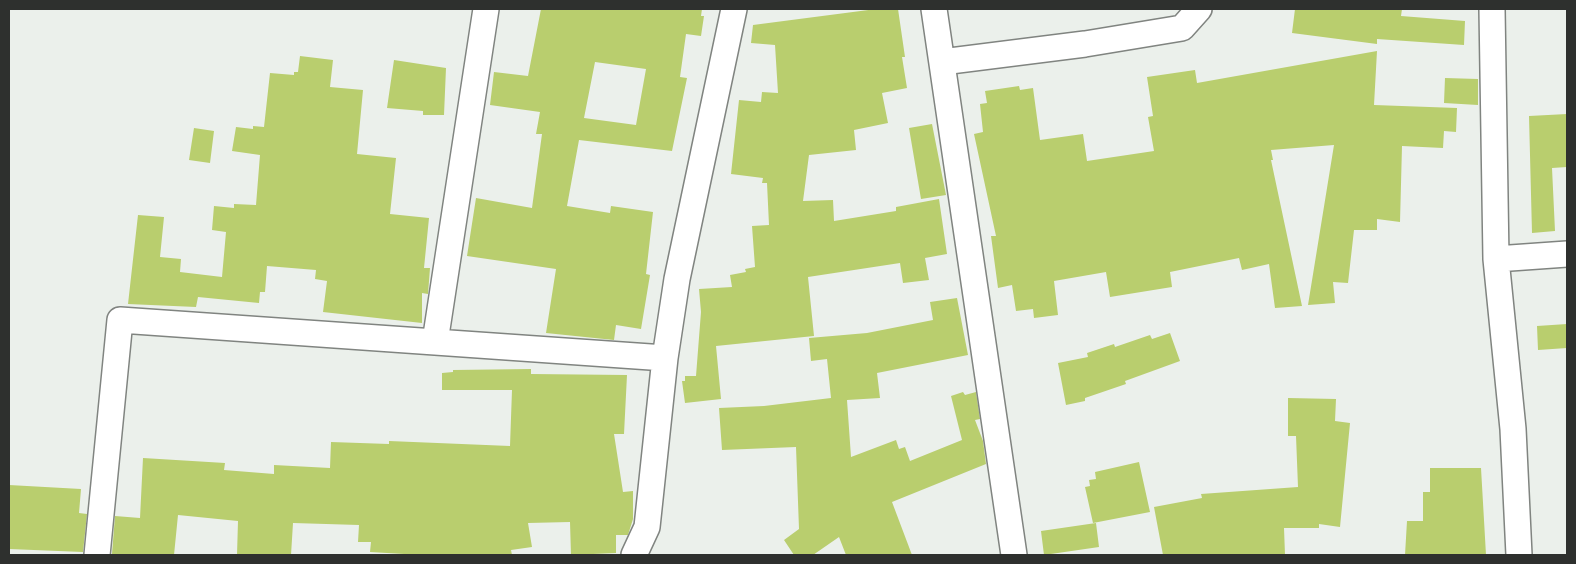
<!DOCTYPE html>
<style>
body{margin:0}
#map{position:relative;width:1576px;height:564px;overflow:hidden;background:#ebf0eb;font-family:"Fira Sans",sans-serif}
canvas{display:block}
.frame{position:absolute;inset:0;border:10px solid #2e302e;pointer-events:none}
</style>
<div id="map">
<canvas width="1576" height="564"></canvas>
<div class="frame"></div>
</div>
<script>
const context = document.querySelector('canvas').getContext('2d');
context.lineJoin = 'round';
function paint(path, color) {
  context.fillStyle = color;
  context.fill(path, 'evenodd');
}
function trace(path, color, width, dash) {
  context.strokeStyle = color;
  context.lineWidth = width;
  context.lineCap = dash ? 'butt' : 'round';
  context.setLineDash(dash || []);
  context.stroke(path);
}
const building = new Path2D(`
 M541,9h161l-1,7h3l-3,20 -15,-2 -6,43 7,1 -15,73 -93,-11 -12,66 43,7 1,-7 42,6 -7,62 4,1 -9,54 -25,-4 -2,15 -68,-7 10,-64 -89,-13 9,-58 56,10 10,-74h-6l4,-22 -50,-7 4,-33 34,4zM595,62l51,7 -10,56 -52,-7z
 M876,9h22l7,48h-3l5,31 -25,5 6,30 -34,7 2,20 -47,5 -6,46 30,-1 1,21 62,-10v-4l43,-8 8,55 -22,4 4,22 -26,3 -3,-20 -92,14 6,59 -98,10 5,53 -36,4 -3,-22h3v-5h11l5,-64 -2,-23 33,-2 -2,-12 16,-3 -1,-3 10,-2 -3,-41 17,-1 -2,-42h-5l1,-5 -32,-4 8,-74 22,2 1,-10 16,1 -3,-48 -24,-2 2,-18z
 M1295,9h107l-1,7 64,5 -1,24 -87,-6v5l-85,-11z
 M1377,51l-3,54 83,3 -1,24 -12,-1 -1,17 -41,-2 -2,76 -23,-3v11h-23l-6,53 -15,-1 2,21 -27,2 26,-160 -63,5 2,10h-2l31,146 -27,2 -6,-44 -27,6 -3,-12 -69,14 2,15 -62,10 -4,-25 -52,9 4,34 -24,3 -1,-9 -17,2 -4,-26 -14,3 -7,-52h5l-22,-102 9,-2 -3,-28 7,-1 -2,-12 34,-5 1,4 13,-2 7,52 43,-6 4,27 67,-10 -6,-34 5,-1 -6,-39 48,-7 2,13z
 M300,56l33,4 -3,27 33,3 -6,64 39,4 -6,56 39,4 -5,50h6l-2,26 -6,-1v30l-99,-11 4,-31 -12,-2 1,-9 -49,-4 -2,26h-5l-1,11 -61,-6 -2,10 -68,-3 10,-89 26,2 -4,40 21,2 -1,13 42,5 4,-45 -14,-2 2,-24 20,2v-4l22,1 4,-50 -28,-4 4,-24 17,2v-3l11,1 6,-54 24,2v-3h4z
 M394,60l52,8 -2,47h-21v-4l-36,-3z
 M1445,78l33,1v26l-34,-2z
 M1567,114v53l-15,1 3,63 -23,2 -3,-117z
 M932,124l14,71 -25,4 -12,-71z
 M194,128l20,3 -4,32 -21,-3z
 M957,298l11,57 -91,18 3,25 -33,2 4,57 45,-17 3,9 6,-2 5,14 52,-21 -11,-44 12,-4 2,3 11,-3 4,27 -5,1 8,21 3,23 -94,38 20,53h-66l-7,-18 -26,18h-19l-10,-15 15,-11 -3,-82 -74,3 -3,-42 45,-2 67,-8 -4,-39 -16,2 -2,-23 58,-5 66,-13 -3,-18z
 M1567,324v24l-29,2 -1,-24z
 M1170,333l10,28 -55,20 1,3 -41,14v3l-19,4 -8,-42 30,-6 -1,-4 27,-9 1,3 35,-12 2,4z
 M531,369v5l96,1 -3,59h-10l9,58 10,-1v28l-5,16h-12v18l-45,2 -1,-33 -42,1 4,24 -21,3 1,5h-91l-51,-3 1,-10h-13l1,-17 -66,-2 -2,32h-54l1,-34 -60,-6 -4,40 -62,-1 3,-38 25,2 3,-60 82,5 -1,7 50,4v-9l56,3 1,-26 58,2v-3l121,5 2,-56h-70v-17l11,-1v-2z
 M1288,398l48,1 -1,22 15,2 -10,104 -21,-3v4h-35l1,27h-122l-9,-48 48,-9 -1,-4 97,-7 -2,-51h-8z
 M1139,462l11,50 -57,11 -8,-36 5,-1 -1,-6 7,-1 -1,-7z
 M1430,468h51l5,87h-81l2,-34h16v-29h7z
 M9,485l72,4 -2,24 8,1 -4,38 -74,-3z
 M1096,523l3,24 -55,8 -3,-24z`);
const minor = new Path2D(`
 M486,9l-51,333 230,16
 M934,9l80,546
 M1492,9l4,250 17,170 6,126
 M942,62l143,-18 97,-16 17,-19
 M1496,259l71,-5
 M97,555l23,-235 315,22
 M634,555l13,-28 18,-169 12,-79 57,-270`);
paint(building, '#b9ce6e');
trace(minor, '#808480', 28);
trace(minor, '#fff', 25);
</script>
